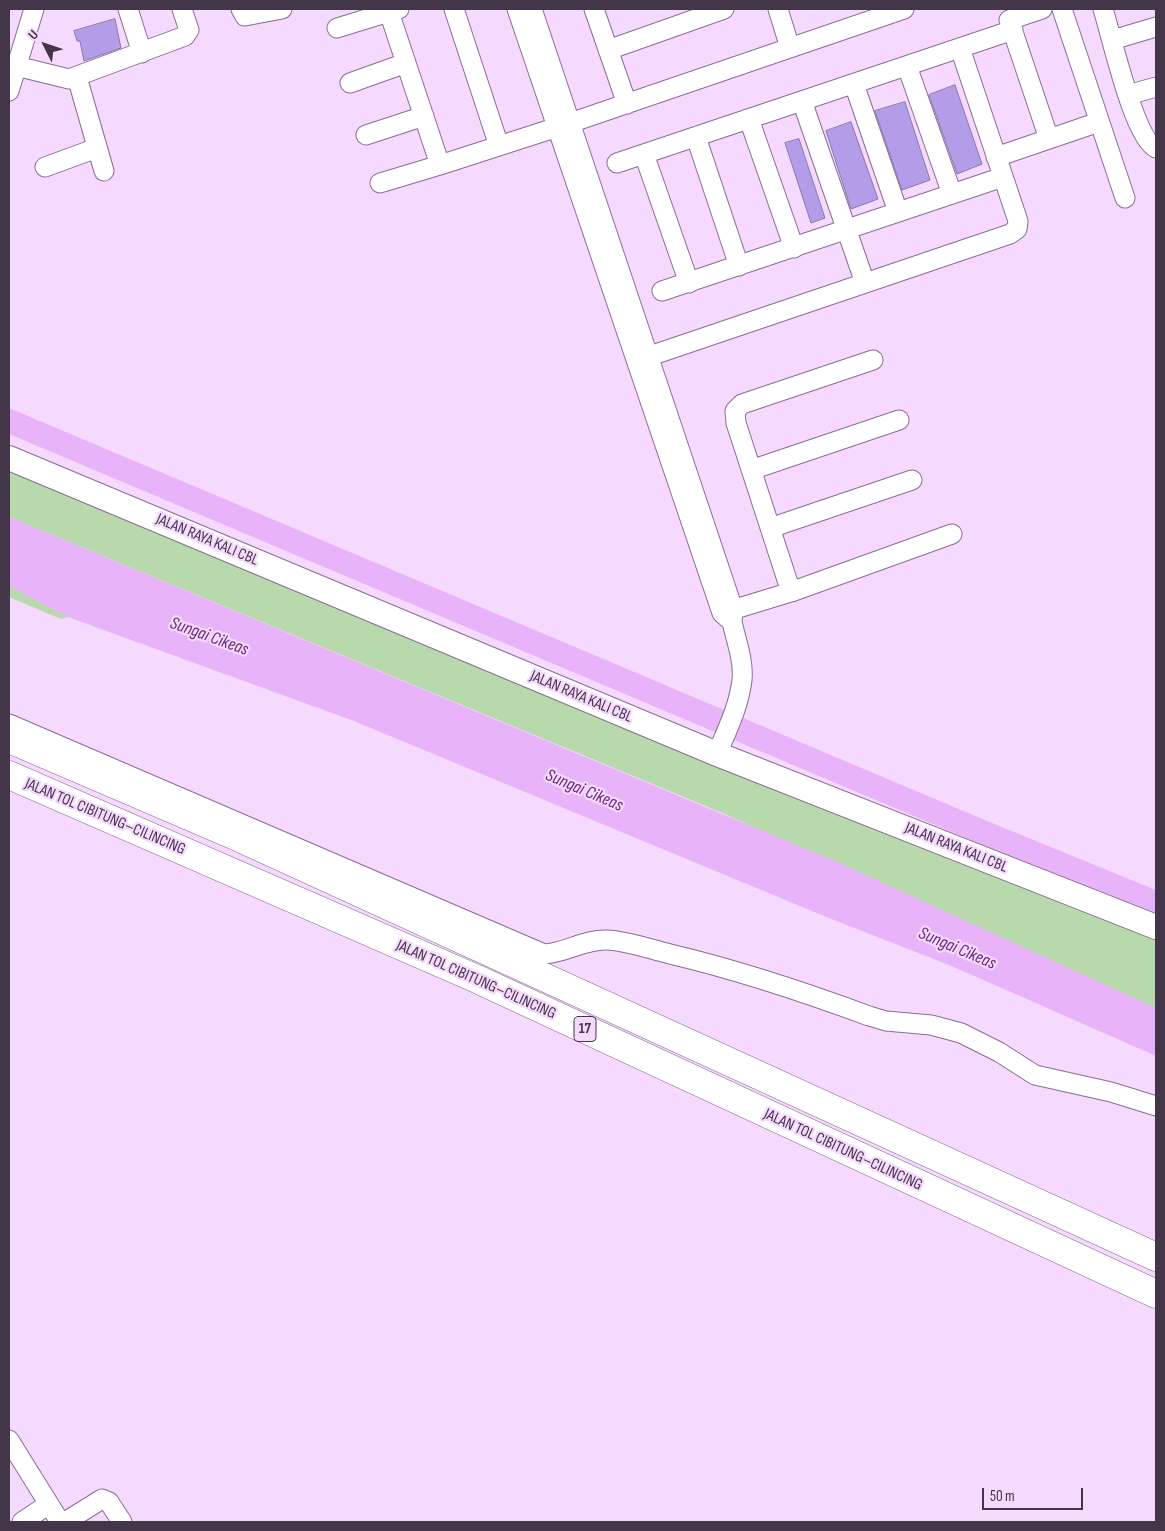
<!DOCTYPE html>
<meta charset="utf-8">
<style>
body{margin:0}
#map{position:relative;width:1165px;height:1531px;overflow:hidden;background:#f5d9fe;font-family:"Sofia Sans Condensed",sans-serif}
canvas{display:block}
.frame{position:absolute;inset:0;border:10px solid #443649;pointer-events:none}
.north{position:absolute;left:20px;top:20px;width:50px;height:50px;-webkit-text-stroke:4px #f5d9fe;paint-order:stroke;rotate:311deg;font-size:14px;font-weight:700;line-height:20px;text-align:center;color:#443649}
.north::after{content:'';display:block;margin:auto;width:18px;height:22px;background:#443649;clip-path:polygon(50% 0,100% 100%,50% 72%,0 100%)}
.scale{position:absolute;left:982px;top:1488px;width:101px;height:22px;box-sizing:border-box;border:2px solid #443649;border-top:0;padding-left:6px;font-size:15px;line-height:18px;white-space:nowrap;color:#443649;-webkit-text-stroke:4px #f5d9fe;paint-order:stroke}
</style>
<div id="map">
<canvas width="1165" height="1531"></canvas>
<div class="frame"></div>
<div class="north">U</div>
<div class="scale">50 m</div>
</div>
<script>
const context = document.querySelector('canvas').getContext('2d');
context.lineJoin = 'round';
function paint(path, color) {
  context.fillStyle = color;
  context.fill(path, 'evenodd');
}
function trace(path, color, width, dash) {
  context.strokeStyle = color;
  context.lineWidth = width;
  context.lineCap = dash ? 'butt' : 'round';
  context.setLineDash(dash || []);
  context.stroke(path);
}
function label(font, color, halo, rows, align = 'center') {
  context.font = font + ' "Sofia Sans Condensed",sans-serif';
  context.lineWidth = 4.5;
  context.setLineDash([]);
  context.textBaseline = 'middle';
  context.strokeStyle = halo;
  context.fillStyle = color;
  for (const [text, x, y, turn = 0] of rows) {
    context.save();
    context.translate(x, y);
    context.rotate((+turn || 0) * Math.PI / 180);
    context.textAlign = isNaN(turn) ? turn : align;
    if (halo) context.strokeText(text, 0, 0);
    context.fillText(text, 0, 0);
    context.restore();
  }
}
const green = new Path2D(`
 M9,458l1147,471v79l-436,-196 -711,-295z
 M9,586l59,31 -7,2 -52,-22z`);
const water = new Path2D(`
 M9,517l826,344 321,147v48l-202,-89 -130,-51 -470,-195 -286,-104 -59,-31z`);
const river = new Path2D(`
 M9,421l971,410 176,72`);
const building = new Path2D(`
 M115,19l6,29 -37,13 -4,-20h-3l-3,-10z
 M955,85l27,79 -25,10 -28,-79z
 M905,102l25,78 -28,10 -27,-79z
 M851,122l27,77 -27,10 -25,-78z
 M799,139l26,79 -14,5 -26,-80z`);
const minor = new Path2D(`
 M128,9l14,44
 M241,9l4,7 37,-7
 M399,9l-10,3 51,153 130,-42 334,-114
 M454,9l45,137
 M517,9l205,604 10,9 1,-13 -201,-600
 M594,9l33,95
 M778,9l12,39
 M1042,9l-33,11 40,119
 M1062,9l63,189
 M1103,9c8,25 31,130 53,139
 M337,28l52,-16
 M1112,40l44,-13
 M608,50l116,-41
 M16,66l53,13 116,-43 4,-6 -7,-21
 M907,66l45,128
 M77,77l27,94
 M350,83l56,-20
 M854,84l44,128
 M9,91l25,-82
 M1128,95l28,-8
 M802,101l63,182
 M749,119l45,129
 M366,135l58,-19
 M696,137l43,129
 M644,154l45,129
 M996,157l103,-35
 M617,163l396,-133
 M45,167l52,-19
 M380,183l60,-18
 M662,291l341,-114
 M638,360l372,-126 7,-5 1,-8 -58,-173
 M751,470l148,-50
 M770,528l142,-48
 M791,592l-55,-169 -1,-12 7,-7 131,-44
 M722,613l69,-21 161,-58
 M9,724l535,230c22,-1 40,-15 63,-14 21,1 42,9 63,14 68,16 134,38 199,62l17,5 45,4 30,8 38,19 36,23 76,17 45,14
 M717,754c10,-24 22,-48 25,-74 2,-19 -6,-40 -10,-58
 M9,1440l51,82
 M22,1522l27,-18
 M65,1522l37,-23 7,3 13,20`);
const major = new Path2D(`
 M9,458l708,296 439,173`);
const highway = new Path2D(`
 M9,739l231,99 916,419
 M9,775l468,204 679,315`);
const shields = [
 [585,1029,22]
];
const shieldNames = [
 ["17",585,1029]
];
const streetNames = [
 ["JALAN RAYA KALI CBL",207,540,23],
 ["JALAN RAYA KALI CBL",581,697,23],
 ["JALAN TOL CIBITUNG–CILINCING",105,817,23],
 ["JALAN RAYA KALI CBL",956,848,22],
 ["JALAN TOL CIBITUNG–CILINCING",476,980,24],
 ["JALAN TOL CIBITUNG–CILINCING",843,1150,25]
];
const waterNames = [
 ["Sungai Cikeas",209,637,20],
 ["Sungai Cikeas",584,791,23],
 ["Sungai Cikeas",957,949,23]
];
paint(green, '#b7d9ac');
paint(water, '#e8b3f9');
trace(river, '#e8b3f9', 24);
paint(building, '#b39ce8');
trace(building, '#8779a9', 1);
trace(minor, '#8b6c95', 21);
trace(major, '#8b6c95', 26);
trace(highway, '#8b6c95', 29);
trace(minor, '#fff', 19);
trace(major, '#fff', 24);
trace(highway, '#fff', 28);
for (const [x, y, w] of shields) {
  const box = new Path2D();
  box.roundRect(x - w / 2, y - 12.5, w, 25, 4);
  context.fillStyle = '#f5d9fe';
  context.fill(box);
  trace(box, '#443649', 1);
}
label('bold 15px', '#443649', null, shieldNames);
label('16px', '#443649', '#f5d9fe', streetNames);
label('italic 18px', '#6b2d7d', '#f5d9fe', waterNames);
</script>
